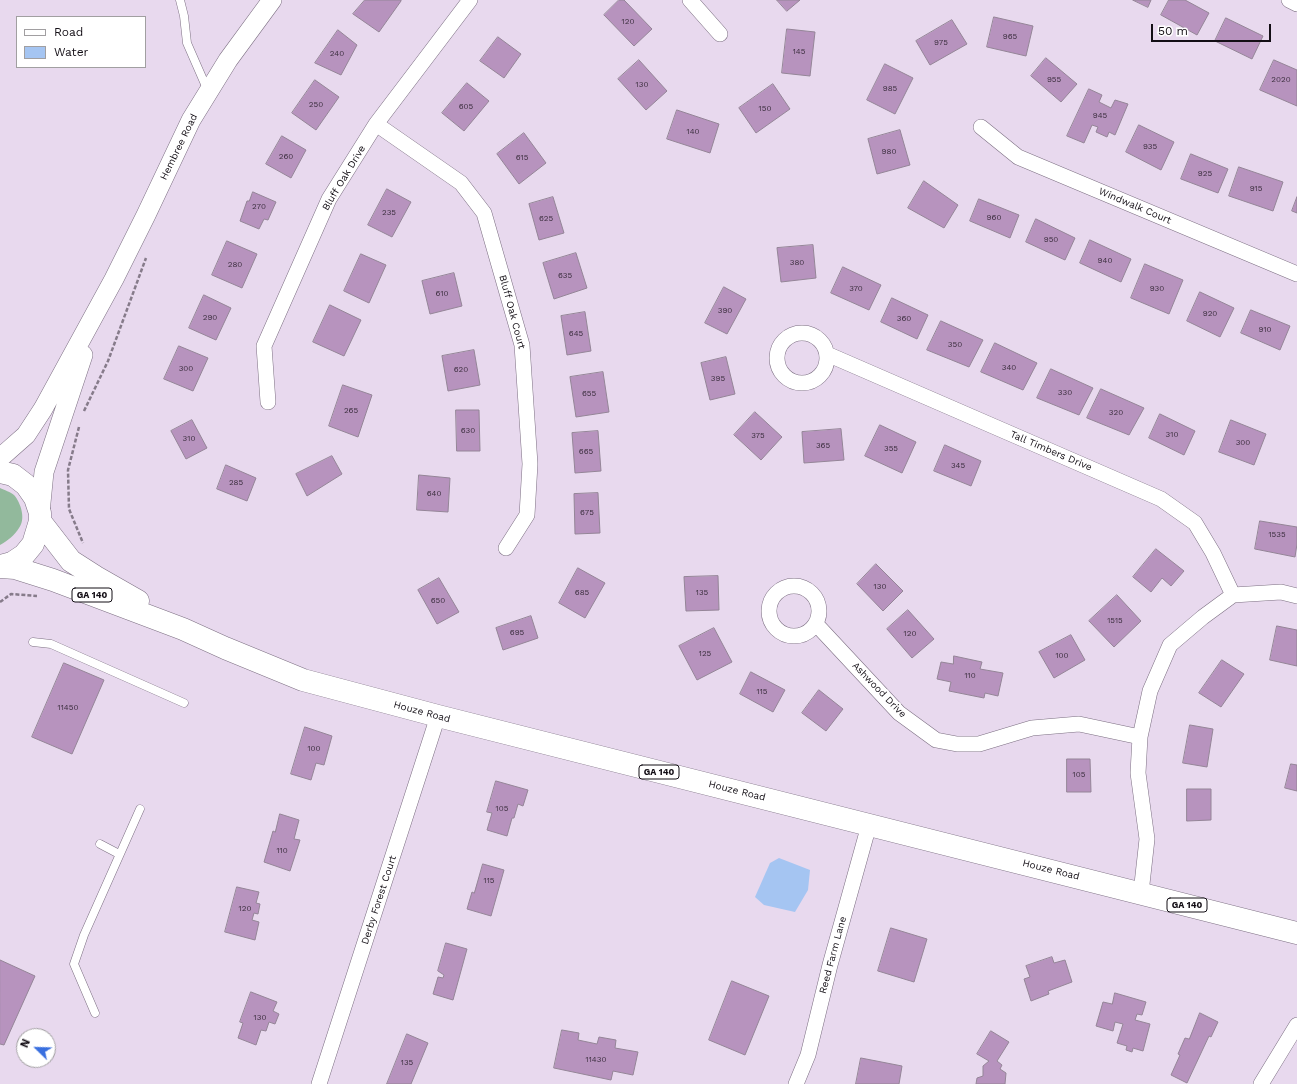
<!DOCTYPE html>
<style>
body{margin:0}
#map{position:relative;width:1297px;height:1084px;overflow:hidden;background:#e8d9ee;font-family:"Work Sans",sans-serif}
canvas{display:block}
.legend{position:absolute;left:16px;top:16px;width:130px;height:52px;box-sizing:border-box;background:#fff;border:1px solid #a19fa1;margin:0;padding:5px 7px;list-style:none;font-size:12px;color:#130e15}
.legend li{display:flex;align-items:center;gap:8px;height:20px}
.legend b{width:20px;border:1px solid #a19fa1}
.north{position:absolute;left:16px;top:1028px;width:40px;height:40px;box-sizing:border-box;background:#fff;border:1px solid #a19fa1;border-radius:50%;rotate:293deg;font-size:11px;font-weight:700;line-height:16px;text-align:center;color:#130e15}
.north::after{content:'';display:block;margin:auto;width:14px;height:18px;background:#396fdf;clip-path:polygon(50% 0,100% 100%,50% 72%,0 100%)}
.scale{position:absolute;left:1151px;top:24px;width:120px;height:18px;box-sizing:border-box;border:2px solid #130e15;border-top:0;padding-left:5px;font-size:12px;line-height:14px;white-space:nowrap;color:#130e15;-webkit-text-stroke:3px #fff;paint-order:stroke}
</style>
<div id="map">
<canvas width="1297" height="1084"></canvas>
<ul class="legend">
<li><b style="height:5px;background:#fff"></b>Road</li>
<li><b style="height:11px;background:#a5c5f2"></b>Water</li>
</ul>
<div class="north">N</div>
<div class="scale">50 m</div>
</div>
<script>
const context = document.querySelector('canvas').getContext('2d');
context.lineJoin = 'round';
function paint(path, color) {
  context.fillStyle = color;
  context.fill(path, 'evenodd');
}
function trace(path, color, width, dash) {
  context.strokeStyle = color;
  context.lineWidth = width;
  context.lineCap = dash ? 'butt' : 'round';
  context.setLineDash(dash || []);
  context.stroke(path);
}
function label(font, color, halo, rows, align = 'center') {
  context.font = font + ' "Work Sans",sans-serif';
  context.lineWidth = 4;
  context.setLineDash([]);
  context.textBaseline = 'middle';
  context.strokeStyle = halo;
  context.fillStyle = color;
  for (const [text, x, y, turn = 0] of rows) {
    context.save();
    context.translate(x, y);
    context.rotate((+turn || 0) * Math.PI / 180);
    context.textAlign = isNaN(turn) ? turn : align;
    if (halo) context.strokeText(text, 0, 0);
    context.fillText(text, 0, 0);
    context.restore();
  }
}
const green = new Path2D(`
 M0,488c4,2 11,4 14,7 7,8 12,24 5,33 -4,7 -12,13 -19,17z`);
const water = new Path2D(`
 M779,858l31,12 -2,20 -13,22 -31,-7 -9,-8 15,-34z`);
const building = new Path2D(`
 M365,0h36v1l-22,31 -26,-18z
 M619,0h5l28,29 -18,17 -30,-31z
 M777,0h23l-13,11z
 M1133,0h18l-3,7z
 M1169,0h16l24,13 -12,22 -36,-20z
 M994,17l39,9 -7,30 -39,-9z
 M1226,18l37,18 -11,23 -37,-18z
 M952,20l15,24 -37,21 -14,-24z
 M787,29l28,3 -5,44 -28,-3z
 M338,30l19,15 -16,30 -26,-12z
 M498,37l23,17 -17,24 -24,-17z
 M1046,58l31,26 -16,18 -30,-26z
 M639,60l28,31 -21,19 -28,-31z
 M1274,60l23,10v36l-37,-16z
 M885,64l28,14 -18,36 -28,-14z
 M315,80l24,17 -23,33 -24,-17z
 M467,83l22,18 -25,30 -22,-18z
 M773,84l17,25 -34,24 -17,-25z
 M1089,89l13,6 -3,7 12,6 4,-8 13,4 -13,31 -6,-3 -2,5 -11,-5 2,-5 -6,-2 -8,18 -17,-7z
 M677,110l42,14 -9,29 -43,-14z
 M1139,125l35,17 -13,28 -35,-18z
 M900,130l10,35 -33,9 -9,-35z
 M524,133l22,30 -27,21 -22,-30z
 M282,136l24,14 -15,28 -25,-14z
 M1191,154l37,15 -10,24 -37,-14z
 M1239,167l44,15 -10,29 -44,-15z
 M924,181l34,24 -14,23 -36,-20z
 M387,189l24,13 -19,35 -24,-12z
 M253,192l23,10 -8,18 -4,-1 -5,10 -19,-8 7,-20h2z
 M553,197l11,36 -25,7 -10,-36z
 M1297,197v16l-5,-2z
 M979,199l40,16 -9,23 -40,-17z
 M1036,219l39,19 -10,22 -39,-18z
 M1090,240l41,19 -10,23 -41,-19z
 M227,241l30,13 -15,34 -30,-13z
 M813,245l3,33 -35,4 -4,-34z
 M576,253l11,35 -33,11 -11,-36z
 M361,254l25,11 -17,38 -25,-12z
 M1145,264l38,16 -14,34 -38,-16z
 M843,267l38,18 -12,25 -38,-17z
 M454,273l8,33 -32,8 -8,-33z
 M724,287l22,12 -19,35 -22,-11z
 M1200,292l34,16 -14,29 -33,-16z
 M204,295l27,13 -15,32 -27,-12z
 M892,298l36,17 -11,24 -36,-17z
 M330,305l31,15 -17,36 -31,-14z
 M1251,310l39,16 -10,24 -39,-17z
 M585,312l6,39 -24,4 -6,-39z
 M941,321l42,19 -14,27 -42,-17z
 M995,343l42,20 -14,27 -42,-18z
 M179,346l29,12 -15,33 -29,-12z
 M474,350l6,35 -32,6 -6,-35z
 M726,357l9,37 -25,6 -9,-37z
 M1051,369l42,19 -14,27 -42,-17z
 M603,372l6,40 -33,5 -6,-40z
 M343,385l29,10 -14,42 -29,-11z
 M1101,389l43,19 -15,27 -42,-17z
 M456,410h23l1,41h-23z
 M755,412l27,25 -21,23 -27,-25z
 M1160,414l35,17 -11,24 -35,-17z
 M192,420l15,28 -21,11 -15,-28z
 M1231,420l35,14 -12,31 -35,-13z
 M880,425l36,17 -14,31 -37,-17z
 M841,429l3,31 -40,3 -2,-31z
 M598,431l3,40 -26,2 -3,-40z
 M945,445l36,16 -10,25 -37,-15z
 M332,456l10,18 -35,22 -11,-22z
 M226,465l30,13 -9,23 -30,-12z
 M419,475l31,3 -2,34 -31,-2z
 M598,493l2,40 -25,1 -1,-40z
 M1260,521l37,6v17l-2,13 -40,-8z
 M1156,549l28,22 -13,15 -9,-8 -11,14 -18,-15z
 M876,564l27,27 -20,20 -26,-27z
 M578,568l27,15 -20,35 -26,-15z
 M718,576l1,34 -33,1 -2,-34z
 M439,578l20,34 -22,12 -19,-34z
 M1117,595l24,26 -27,26 -25,-26z
 M908,610l26,29 -22,19 -25,-29z
 M531,616l7,22 -35,12 -7,-22z
 M1277,626l20,4v36l-27,-6z
 M714,628l18,34 -35,18 -18,-34z
 M1071,635l14,25 -31,18 -15,-26z
 M954,656l28,6 -2,7 23,4 -5,23 -13,-3 -1,5 -35,-7 2,-9 -14,-3 4,-17 12,2z
 M1222,660l22,14 -23,33 -22,-14z
 M64,663l40,17 -32,74 -40,-17z
 M751,672l34,18 -12,22 -33,-18z
 M819,690l24,19 -17,22 -24,-18z
 M1190,725l23,4 -6,38 -24,-4z
 M305,727l27,9 -8,29 -8,-2 -5,17 -20,-6z
 M1067,759h23l1,33h-24z
 M1291,764l6,1v26l-12,-3z
 M496,781l32,9 -5,16 -5,-2 -4,14h-2l-5,18 -20,-6 5,-17 -5,-1z
 M1187,789h24v31l-24,1z
 M280,814l19,6 -5,19 6,1 -10,31 -26,-9 9,-31 2,1z
 M483,864l21,6 -13,46 -24,-7 5,-17 2,1z
 M237,887l22,5 -3,11 4,1 -2,10 -4,-1 -2,7 7,2 -4,18 -30,-8z
 M891,928l36,11 -13,43 -36,-11z
 M446,943l21,6 -14,51 -20,-6 5,-17 5,1 1,-3 -6,-4z
 M1052,957l2,6 11,-3 7,22 -24,9 1,3 -18,7 -7,-22 6,-2 -4,-11z
 M0,960l35,16 -31,69 -4,-1z
 M732,981l37,15 -24,59 -36,-15z
 M251,992l26,10 -4,9 6,3 -4,10 -6,-2 -3,9 -5,-1 -5,15 -18,-7 5,-15 -3,-1z
 M1115,993l31,9 -4,13 -5,-1 -2,6 15,4 -7,27 -10,-3 -1,4 -6,-2 1,-4 -10,-3 6,-19 -8,-2 -2,9 -17,-5 7,-24 9,2z
 M1200,1013l18,9 -7,15 -2,-1 -22,47 -16,-8 9,-20 -2,-1 7,-16 4,1z
 M562,1030l17,3 -1,7 19,4 2,-7 17,3 -1,8 23,4 -5,23 -20,-4 -2,9 -57,-12z
 M991,1031l18,11 -12,19 5,4 -2,4 6,4 -1,11h-29l1,-6 6,-2v-10l6,-5 -12,-7z
 M407,1034l21,9 -17,41h-24z
 M861,1058l41,8 -3,18h-43z`);
const path = new Path2D(`
 M84,411l24,-50 38,-103
 M79,427l-11,43 1,39 14,34
 M0,602l11,-8 26,2`);
const service = new Path2D(`
 M180,0l4,16 3,27 21,48
 M33,642l18,2 133,59
 M100,844l19,10
 M95,1013l-21,-49 10,-29 56,-126`);
const minor = new Path2D(`
 M690,0l30,34
 M1289,0l8,4
 M376,124l85,59 23,30 38,132 8,119 -3,51 -21,33
 M981,127l37,30 279,117
 M777 358a25 25 0 1 1 50 0a25 25 0 1 1-50 0Z
 M827,354l334,145 34,24 18,30 20,42
 M268,402l-4,-56 65,-147 47,-75 94,-124
 M769 611a25 25 0 1 1 50 0a25 25 0 1 1-50 0Z
 M816,624l83,89 37,27 21,4h22l53,-16 47,-4 61,13
 M1141,893l6,-54 -9,-66 2,-36 10,-46 20,-46 33,-28 30,-22 48,-3 16,4
 M319,1084l119,-368
 M796,1084l12,-29 22,-90 39,-140
 M1261,1084l36,-59`);
const tertiary = new Path2D(`
 M0,458l26,-23 17,-26 71,-130 32,-64 45,-95 37,-60 44,-60
 M40,513l4,-41 39,-117`);
const primary = new Path2D(`
 M0,472l13,3 13,10 9,13 5,15v8l-7,23 -9,11 -12,8 -12,3
 M40,521l31,40 25,16 42,24
 M0,567l15,1 38,12 130,49 42,19 78,32 135,36 859,217`);
const numberNames = [
 ["120",628,22],
 ["965",1010,37],
 ["975",941,43],
 ["145",799,52],
 ["240",337,54],
 ["955",1054,80],
 ["2020",1281,80],
 ["130",642,85],
 ["985",890,89],
 ["250",316,105],
 ["605",466,107],
 ["150",765,109],
 ["945",1100,116],
 ["140",693,132],
 ["935",1150,147],
 ["980",889,152],
 ["260",286,157],
 ["615",522,158],
 ["925",1205,174],
 ["915",1256,189],
 ["270",259,207],
 ["235",389,213],
 ["960",994,218],
 ["625",546,219],
 ["950",1051,240],
 ["940",1105,261],
 ["380",797,263],
 ["280",235,265],
 ["635",565,276],
 ["370",856,289],
 ["930",1157,289],
 ["610",442,294],
 ["390",725,311],
 ["920",1210,314],
 ["290",210,318],
 ["360",904,319],
 ["910",1265,330],
 ["645",576,334],
 ["350",955,345],
 ["340",1009,368],
 ["300",186,369],
 ["620",461,370],
 ["395",718,379],
 ["330",1065,393],
 ["655",589,394],
 ["265",351,411],
 ["320",1116,413],
 ["630",468,431],
 ["310",1172,435],
 ["375",758,436],
 ["310",189,439],
 ["300",1243,443],
 ["365",823,446],
 ["355",891,449],
 ["665",586,452],
 ["345",958,466],
 ["285",236,483],
 ["640",434,494],
 ["675",587,513],
 ["1535",1277,535],
 ["130",880,587],
 ["685",582,593],
 ["135",702,593],
 ["650",438,601],
 ["1515",1115,621],
 ["695",517,633],
 ["120",910,634],
 ["125",705,654],
 ["100",1062,656],
 ["110",970,676],
 ["115",762,692],
 ["11450",68,708],
 ["100",314,749],
 ["105",1079,775],
 ["105",502,809],
 ["110",282,851],
 ["115",489,881],
 ["120",245,909],
 ["130",260,1018],
 ["11430",596,1060],
 ["135",407,1063]
];
const shields = [
 [92,595,40],
 [659,772,40],
 [1187,905,40]
];
const shieldNames = [
 ["GA 140",92,595],
 ["GA 140",659,772],
 ["GA 140",1187,905]
];
const streetNames = [
 ["Hembree Road",179,147,-64],
 ["Bluff Oak Drive",344,178,-59],
 ["Windwalk Court",1135,206,23],
 ["Bluff Oak Court",512,312,75],
 ["Tall Timbers Drive",1051,451,23],
 ["Ashwood Drive",879,690,46],
 ["Houze Road",422,712,15],
 ["Houze Road",737,791,14],
 ["Houze Road",1051,870,14],
 ["Derby Forest Court",379,900,-72],
 ["Reed Farm Lane",833,955,-75]
];
paint(green, '#92b99c');
paint(water, '#a5c5f2');
paint(building, '#b793be');
trace(building, '#948597', 1);
trace(service, '#7c6f82', 9);
trace(minor, '#7c6f82', 16);
trace(tertiary, '#7c6f82', 20);
trace(primary, '#7c6f82', 23);
trace(path, '#867b8a', 2.5, [4, 2]);
trace(service, '#fff', 8);
trace(minor, '#fff', 15);
trace(tertiary, '#fff', 19);
trace(primary, '#fff', 22);
label('8px', '#3c2f3f', null, numberNames);
for (const [x, y, w] of shields) {
  const box = new Path2D();
  box.roundRect(x - w / 2, y - 7, w, 14, 3);
  context.fillStyle = '#fff';
  context.fill(box);
  trace(box, '#130e15', 1);
}
label('bold 9px', '#130e15', null, shieldNames);
label('10px', '#130e15', '#fff', streetNames);
</script>
